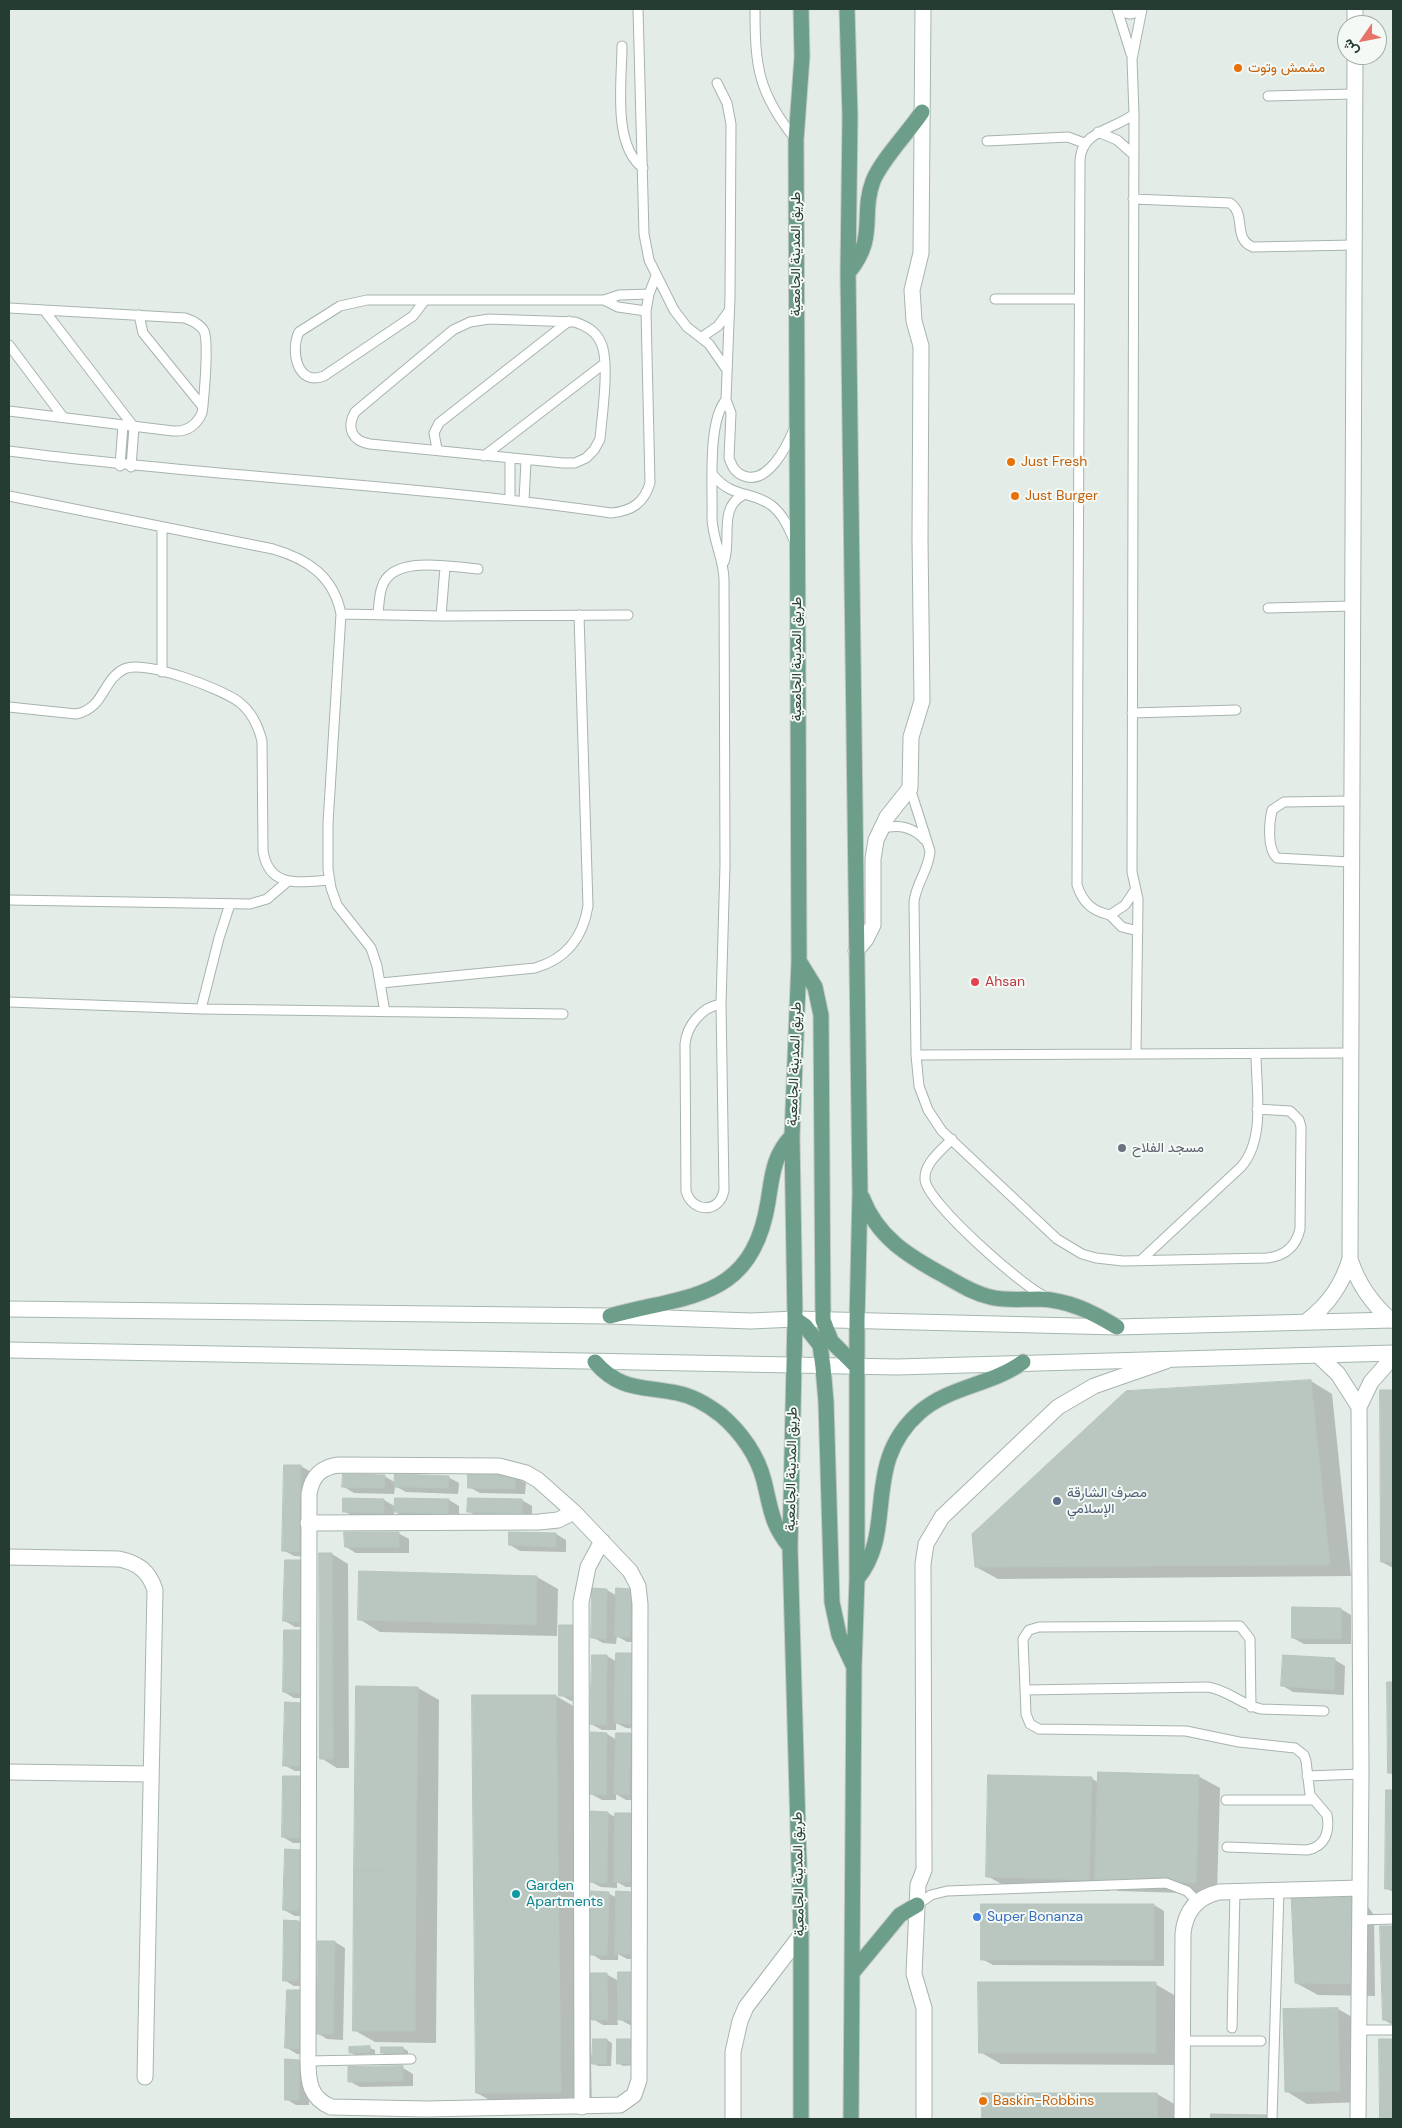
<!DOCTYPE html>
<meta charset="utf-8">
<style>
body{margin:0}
#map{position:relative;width:1402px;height:2128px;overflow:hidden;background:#e4ece7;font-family:"DM Sans",Vazirmatn,sans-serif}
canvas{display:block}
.frame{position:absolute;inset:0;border:10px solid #253c32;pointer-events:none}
.north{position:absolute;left:1337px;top:15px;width:50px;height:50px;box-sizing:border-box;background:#f4f9f6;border:1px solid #a1ada8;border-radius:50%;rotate:237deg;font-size:14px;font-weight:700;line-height:20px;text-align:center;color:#253c32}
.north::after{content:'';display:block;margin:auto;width:18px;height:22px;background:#e67468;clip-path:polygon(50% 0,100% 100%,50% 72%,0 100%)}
</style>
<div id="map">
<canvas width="1402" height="2128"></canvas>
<div class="frame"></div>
<div class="north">ش</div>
</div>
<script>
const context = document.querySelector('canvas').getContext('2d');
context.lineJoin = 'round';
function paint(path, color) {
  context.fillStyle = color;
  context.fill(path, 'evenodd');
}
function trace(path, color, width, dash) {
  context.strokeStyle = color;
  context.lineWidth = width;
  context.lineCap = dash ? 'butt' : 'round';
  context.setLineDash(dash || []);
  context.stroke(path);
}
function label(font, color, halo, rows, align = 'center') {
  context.font = font + ' "DM Sans",Vazirmatn,sans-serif';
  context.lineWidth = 4;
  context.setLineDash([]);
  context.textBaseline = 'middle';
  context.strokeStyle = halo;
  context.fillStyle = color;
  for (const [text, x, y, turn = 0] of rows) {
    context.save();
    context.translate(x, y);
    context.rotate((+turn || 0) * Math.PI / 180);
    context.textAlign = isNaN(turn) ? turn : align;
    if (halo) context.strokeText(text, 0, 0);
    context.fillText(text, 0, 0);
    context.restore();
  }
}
const shadow = new Path2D(`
 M1311,1381l21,13 19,182 -353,3 -22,-12z
 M1381,1391h12v177l-11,-6z
 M301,1466l10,6 -2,85 -15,-1 -11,-6z
 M384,1476l12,7 52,-6 11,6 -1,11 -52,-2 -11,-6 -1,8 -40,-1 -10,-6z
 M515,1477l11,6 -1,11 -45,-1 -11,-6z
 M384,1500l12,7 53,-7 10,6v13l-53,-1 -12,-7v7l-40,-1 -10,-6z
 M522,1500l10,6v13l-53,-2 -11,-6z
 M398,1533l11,6v14h-53l-10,-6z
 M556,1534l10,6v12l-46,-1 -10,-6z
 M320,1554h12l16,10 1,204h-12l-16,-10z
 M300,1562l11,6 -2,59h-14l-10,-6z
 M537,1577l21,12 -1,47 -177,-4 -21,-13z
 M593,1590h14l10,6 14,-6 10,6 -1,46h-13l-10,-6 -1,8 -13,-1 -11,-6z
 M1341,1609l10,6v29h-47l-11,-6z
 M574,1626l10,75h-13l-10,-6z
 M301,1632l9,66h-16l-10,-6z
 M632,1655l9,74 -15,-1 -10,-5v7h-14l-11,-6 2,-68h14l10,6z
 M1335,1660l10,6 -1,29 -51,-3 -10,-6z
 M1389,1683h4v92l-4,-3z
 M418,1688l21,12 -3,343 -61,-1 -21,-12z
 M556,1696l31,18 2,128h2l1,-30 16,1 9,5 14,-4 11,6 -2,67h-14l-9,-5v6l-16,-1 -12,-6 1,28 18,-16 9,5 15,-5 10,66h-15l-9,-5v6h-17l-11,-7v22l16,-1 11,6v16h2l23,29h-12l-13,-7 1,7h-15l-12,-7v37h2l1,-15h13l5,3 -1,23h-13l-7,-4 1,48 -83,1 -32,-18z
 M301,1704l10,6 -1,61h-15l-11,-6z
 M607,1734l10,6 14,-6 10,6 -1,60h-14l-10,-6v6h-14l-11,-6z
 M1198,1776l22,12 -3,106 -99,-3 -8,-4v4l-101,-3 -22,-12 104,-98 8,5z
 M300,1777l11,6 -1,60h-17l-10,-6z
 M1387,1792h6v100l-7,-4z
 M300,1851l10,6 -1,59h-14l-11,-6z
 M1344,1892l22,12 8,11 1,81 -57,-1 -22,-12z
 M1154,1905l10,6v55l-171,-1 -11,-6z
 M299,1922l10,6 -1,58h-14l-10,-6z
 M1382,1927h11v98l-9,-5z
 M335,1942l10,6 -2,92 -16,-1 -10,-6z
 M1155,1984l21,12 1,69 -176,-1 -21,-12z
 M300,1992l9,62h-12l-10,-6z
 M1338,2009l21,12 2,81 -54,2 -21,-13z
 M631,2040l5,3v22l-13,1 -5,-3z
 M1381,2040h12v79h-12z
 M370,2048l5,2v4l-20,1 -5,-3z
 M382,2048h21l5,3v4h-21l-5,-2z
 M286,2060l13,1 11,6 -1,38h-13l-10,-6z
 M403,2068l10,6v12l-53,1 -11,-6z
 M984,2094h173l21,12v13h-194z
 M1213,2115l54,1 6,3h-60z`);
const building = new Path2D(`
 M1311,1380l19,185 -355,2 -3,-33 154,-143z
 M1380,1390h13v172h-12z
 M284,1465h17l-2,87 -17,-1z
 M343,1474l42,1 -1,13 -42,-1z
 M395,1474l54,2 -1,12 -54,-1z
 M468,1474l48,1 -1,14 -47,-1z
 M343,1498l41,1v14l-41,-1z
 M395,1498l54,1 -1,15 -54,-2z
 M468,1498l54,1v15l-55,-2z
 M344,1532h55v15h-54z
 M509,1532l47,1v14l-47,-2z
 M319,1553h13l1,206h-13z
 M285,1560h16l-2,62 -16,-1z
 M359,1571l178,5 -1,49 -178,-5z
 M592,1588l15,1 -1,50 -15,-1z
 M616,1588l15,1 -1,48h-15z
 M1292,1607l49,1v31l-49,-1z
 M559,1625h15v71h-15z
 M284,1630h18l-2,63 -17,-1z
 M616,1653h17l-2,71 -17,-1z
 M592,1655h15l-1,70 -16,-1z
 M1283,1655l52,3 -1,32 -53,-4z
 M1387,1682h6v91h-5z
 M356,1686l62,1 -2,185 -62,-1z
 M472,1695h84l5,398h-85z
 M285,1702l16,1 -1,63h-17z
 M591,1732l16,1 -1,62 -16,-1z
 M616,1733h15l-2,62 -15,-1z
 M1098,1772l101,3 -3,108 -101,-3z
 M988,1775l104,2 -3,103 -103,-3z
 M283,1776h18l-1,62 -18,-1z
 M1386,1790h7v99h-8z
 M591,1811l17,1 -1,71 -18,-1z
 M615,1813h17l-2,69h-16z
 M285,1849l15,1 -1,61 -16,-1z
 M354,1871l62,1 -1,159h-62z
 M1345,1890l8,12 1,82 -59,-1 -4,-91z
 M591,1891l18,1 -2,63h-17z
 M616,1891l17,1 -2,62h-16z
 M981,1904h173v56h-173z
 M284,1920l15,1 -1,60h-15z
 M1380,1926h13v94h-10z
 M318,1941h17l-2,93h-17z
 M618,1972h14v48h-14z
 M591,1973h16l1,47h-16z
 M978,1982h178v71h-177z
 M287,1990h14l-2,59 -14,-1z
 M1338,2008l2,83 -55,1 -2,-83z
 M593,2039h14l-1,25h-14z
 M617,2039h14l1,24 -15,1z
 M1379,2039h14v80h-13z
 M370,2046v6l-21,1v-6z
 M381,2047h22l1,6h-23z
 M285,2059l14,1v40h-14z
 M403,2066v15l-55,1v-15z
 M982,2093h175l1,26h-176z
 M1211,2114l56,1v4h-56z`);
const lane = new Path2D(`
 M638,9l6,225 5,26 25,50 13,17 22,17 18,26
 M755,9c0,58 3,84 41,131
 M1117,9l14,45
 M622,46c0,35 -10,99 21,122
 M717,83l10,20 4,21 -1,173 -4,103 5,13 -2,45c3,8 6,15 15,18 24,9 43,-30 50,-47
 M1268,96l86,-2
 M1134,114c-20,16 -52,16 -54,46l-3,725c6,18 15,26 33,30l15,-10 10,-15
 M1098,132l19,8 16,14
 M987,141l81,-4 16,6
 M1133,199l97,4c17,11 2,36 23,44l101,-2
 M995,299h84
 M367,300h58l-12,16 -89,60c-27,11 -34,-26 -25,-44l41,-26z
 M425,300h179l15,-5 30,-1
 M604,300l14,7 28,4
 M9,308l176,10c8,3 15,6 19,13 5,12 0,67 -2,82 -6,13 -16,19 -29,18l-164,-20
 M44,310l90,117 -3,40
 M139,315l4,18 60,74
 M489,319l86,3c11,4 21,9 26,21 9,19 1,73 -1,96l-6,11 -8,8 -11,5h-12l-193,-19c-18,-3 -24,-16 -15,-32l98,-82 17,-8z
 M702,337l16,-11 11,-15
 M9,345l54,72
 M437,449l-3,-16 5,-10 130,-102
 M9,451c200,26 402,33 602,62 21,-2 33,-10 39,-30l-4,-172 3,-17 7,-18
 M484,456l121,-93
 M120,466l3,-41
 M713,475c20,24 37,15 58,30 12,9 17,22 23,35
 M9,496l264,53c35,10 61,28 68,65l-13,209v46l3,19 6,17 34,43 6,18 8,46
 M510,499v-40
 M524,501l2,-40
 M162,527v145
 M724,562c8,-21 -6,-54 19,-67
 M1268,608l84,-2
 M341,614l100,2 187,-1
 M378,614c1,-9 1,-19 4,-27 10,-33 70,-20 96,-18
 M441,616l4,-49
 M9,707l67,7c29,-6 26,-34 48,-45 20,-10 98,20 115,33 13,10 19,23 23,39l1,110c6,38 37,31 67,29
 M1132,713l104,-3
 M910,788l20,63c-1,19 -14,32 -16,51l2,153 3,31 9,24 14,21 115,108 25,15 14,4 27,3 144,-3c18,-2 29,-11 33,-29l1,-102 -2,-7 -9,-9 -33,-2
 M880,829c18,-5 32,-3 45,11
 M1350,862l-73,-4c-10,-9 -8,-35 -5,-48l12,-8 67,-1
 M9,900l241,4 17,-5 21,-18
 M1110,915l12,12 16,4
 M381,983l154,-15c31,-9 48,-30 53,-62l-9,-291
 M9,1002l192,7 362,5
 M721,1004l4,-139 -1,-285c0,-21 -11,-39 -12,-61 1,-29 -5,-98 14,-119
 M721,1004l3,186c-4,24 -32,23 -38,1l-1,-147c2,-19 17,-37 36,-40z
 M201,1009l18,-71 11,-34
 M1136,1054l2,-155 -6,-27 2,-758 -2,-55 10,-50
 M916,1055l434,-2
 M952,1139c-10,11 -28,24 -27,40 0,22 99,109 121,118
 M1140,1261l101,-94c25,-28 15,-78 15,-113
 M1025,1690l183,-3c20,3 34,18 53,22l63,2
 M1307,1776l54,-2
 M1226,1800h87
 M1227,1847l80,3c18,-3 23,-18 20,-35l-17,-20 -4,-34 -2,-6 -9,-7 -56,-6 -53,-11 -147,-2 -9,-5 -4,-10 -3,-75 6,-9 10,-3 201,-1 10,13 1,68
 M917,1905l14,-10 16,-4 219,-8 21,8 10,10
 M1360,1920l33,-1
 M1232,2028l3,-137
 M1359,2030h34
 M1182,2041h79
 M308,2061l103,-2
 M1272,2119l7,-229`);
const street = new Path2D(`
 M1120,9l10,2 8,-2
 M1355,25v-16
 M856,951l10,-12 7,-14v-66l3,-19 11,-23 23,-29 1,-51 11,-36 -2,-162 1,-193 -7,-25 -2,-31 9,-37 2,-244
 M1350,1259c8,25 21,44 41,61
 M1307,1321c22,-17 35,-36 43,-62l5,-1204
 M1319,1356l19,18 21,33
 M339,1465l160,1 27,7 12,7 36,32 56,59 8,15 2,18 -1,476 -5,15 -14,10 -194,4 -95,-2c-21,-9 -23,-25 -23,-46l1,-567c3,-18 12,-27 30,-29z
 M308,1523l231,-1 19,-2 16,-8
 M9,1557l110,2c19,4 30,12 36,31l-10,487
 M9,1772l141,2
 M582,2107l-1,-505 7,-35 14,-26
 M733,2119v-67l7,-31 6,-14 55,-72
 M924,2119v-111l-10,-34 4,-89 6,-15 -1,-306 3,-20 16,-27 116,-110 36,-21 72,-25
 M1182,2119l1,-185c2,-23 14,-37 36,-42l141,-4
 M1358,2119l3,-345 -2,-367 12,-25 22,-25`);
const secondary = new Path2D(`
 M9,1309l601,7 141,5 44,-2 322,8 276,-7
 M9,1350l888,17 496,-14`);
const primary = new Path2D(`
 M847,9l3,108 -2,156 12,920 -3,128v258l-3,88 -3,452
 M848,273c30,-36 12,-57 25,-92 9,-22 35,-48 49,-69
 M799,961l16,26 6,28 2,305 8,21 26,26
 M862,1197c15,40 46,59 83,79 14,8 28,17 45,21 16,4 32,2 49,2 30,1 53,13 78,28
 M610,1316c79,-22 142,-15 158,-114 4,-25 5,-47 24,-66
 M795,1319l10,7 15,19 3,22 3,35 6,200 7,33 14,30
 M595,1362c25,29 48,24 82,31 16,3 31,12 44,22 20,17 37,41 43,66 7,28 7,43 26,66
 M857,1579c41,-49 3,-115 63,-167 30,-26 72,-27 103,-50
 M852,1973l48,-58 17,-10
 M801,2119v-184l-11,-388 5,-228 -3,-183 7,-175 -3,-821 6,-83 -1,-48`);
const markers = [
 [1238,68,5,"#e8710a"],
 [1011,462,5,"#e8710a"],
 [1015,496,5,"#e8710a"],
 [975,982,5,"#e0444e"],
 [1122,1148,5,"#6b7280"],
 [1057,1501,5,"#5c6f8a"],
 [516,1894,5,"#0f9aa8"],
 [977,1917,5,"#3f7fe0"],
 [983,2101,5,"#e8710a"]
];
const foodNames = [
 ["مشمش وتوت",1248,68],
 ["Just Fresh",1021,462],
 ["Just Burger",1025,496],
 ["Baskin-Robbins",993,2101]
];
const streetNames = [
 ["طريق المدينة الجامعية",796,254,-90],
 ["طريق المدينة الجامعية",797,659,-90],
 ["طريق المدينة الجامعية",795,1064,-88],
 ["طريق المدينة الجامعية",792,1469,-89],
 ["طريق المدينة الجامعية",799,1874,-91]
];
const healthNames = [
 ["Ahsan",985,982]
];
const worshipNames = [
 ["مسجد الفلاح",1132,1148]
];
const serviceNames = [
 ["مصرف الشارقة",1067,1493],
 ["الإسلامي",1067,1509]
];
const cultureNames = [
 ["Garden",526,1886],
 ["Apartments",526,1902]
];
const shopNames = [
 ["Super Bonanza",987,1917]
];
paint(shadow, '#0003');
paint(building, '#b9c7c0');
trace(building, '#b7c5bd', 1);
trace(lane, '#a7b4ad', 11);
trace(street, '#a7b4ad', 17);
trace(secondary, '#a3b7ad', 17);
trace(primary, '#c2c8c6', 17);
trace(lane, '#fff', 9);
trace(street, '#fff', 15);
trace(secondary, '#fff', 15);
trace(primary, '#6c9e8a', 15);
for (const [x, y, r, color] of markers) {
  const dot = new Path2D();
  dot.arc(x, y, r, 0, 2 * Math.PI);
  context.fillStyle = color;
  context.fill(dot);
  trace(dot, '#f4f9f6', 2);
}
label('14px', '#c56008', '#f4f9f6', foodNames, 'left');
label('14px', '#253c32', '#f4f9f6', streetNames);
label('14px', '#be3a42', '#f4f9f6', healthNames, 'left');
label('14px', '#5b616d', '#f4f9f6', worshipNames, 'left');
label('14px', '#4e5e75', '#f4f9f6', serviceNames, 'left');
label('14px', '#0d838f', '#f4f9f6', cultureNames, 'left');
label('14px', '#366cbe', '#f4f9f6', shopNames, 'left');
</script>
